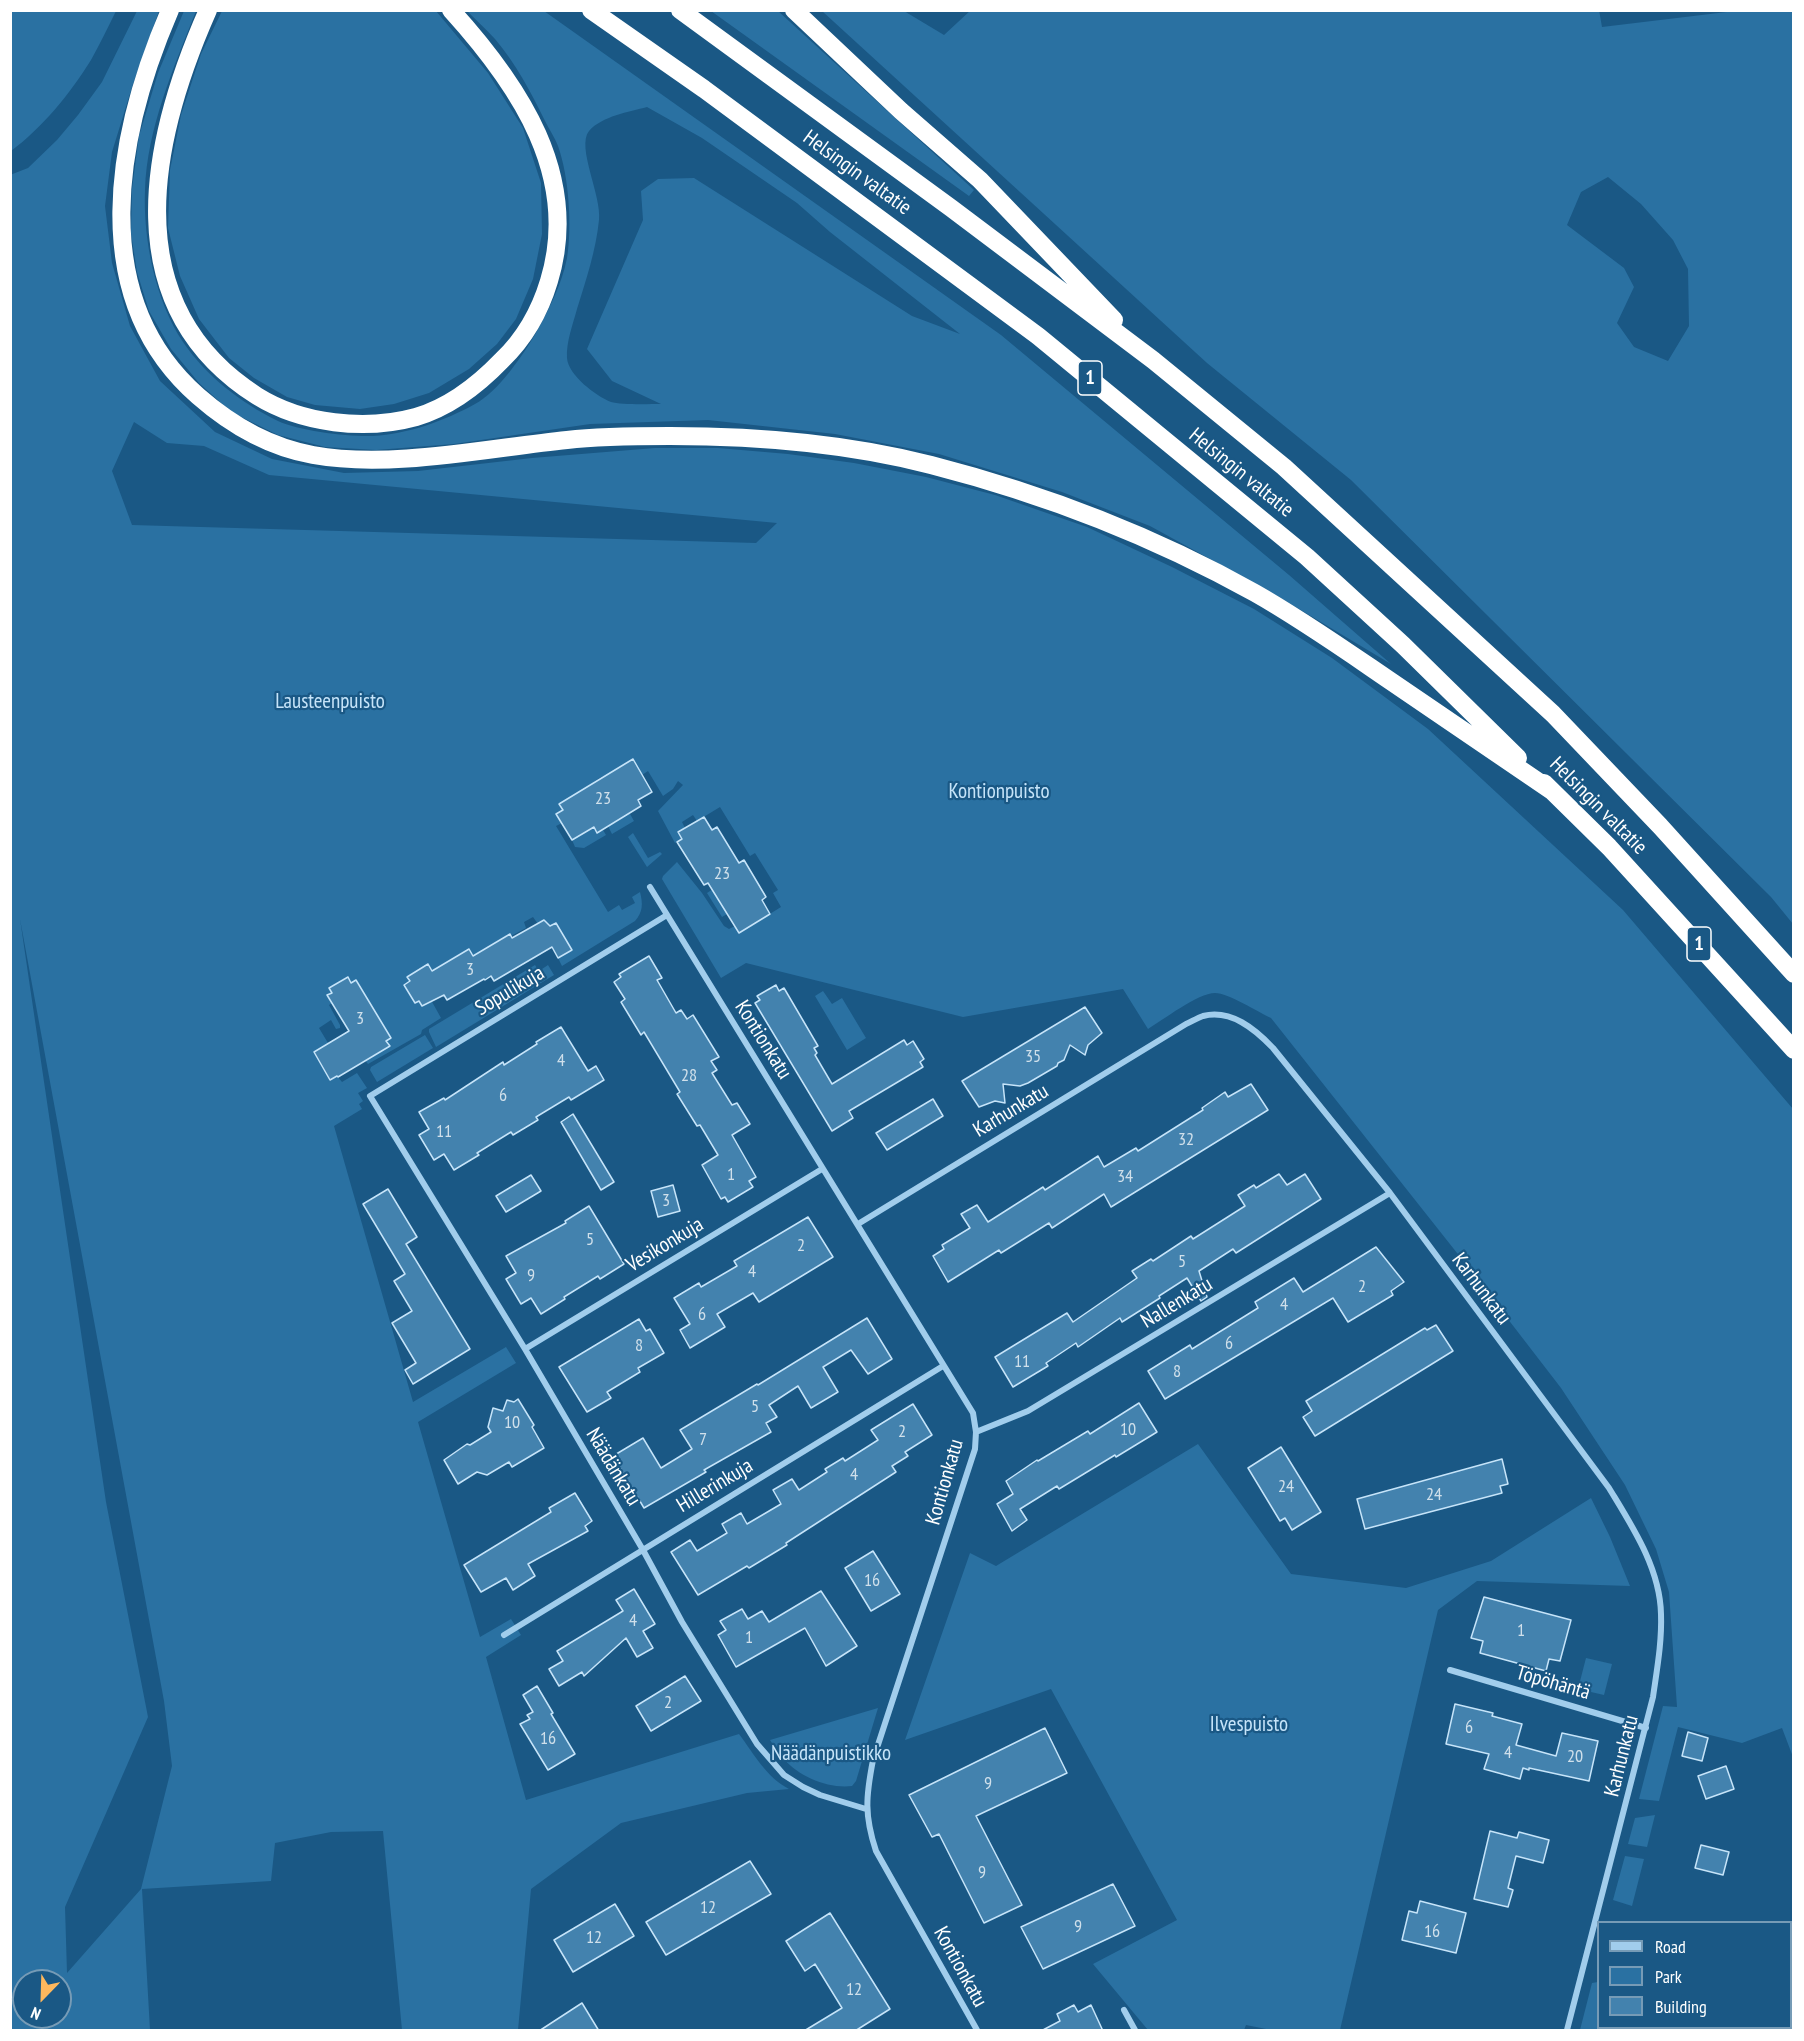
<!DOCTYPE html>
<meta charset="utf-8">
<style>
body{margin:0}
#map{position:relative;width:1804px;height:2041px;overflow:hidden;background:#1a5885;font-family:"PT Sans Narrow",sans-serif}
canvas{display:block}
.frame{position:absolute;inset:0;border:12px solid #fff;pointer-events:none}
.legend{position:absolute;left:1597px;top:1921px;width:195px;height:108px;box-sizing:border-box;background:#1a5885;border:2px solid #769bb6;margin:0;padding:8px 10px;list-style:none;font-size:18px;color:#fff}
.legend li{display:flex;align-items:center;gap:12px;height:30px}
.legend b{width:30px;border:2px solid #769bb6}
.north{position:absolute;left:12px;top:1969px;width:60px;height:60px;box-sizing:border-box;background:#1a5885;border:2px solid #769bb6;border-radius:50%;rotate:203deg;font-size:16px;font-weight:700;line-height:24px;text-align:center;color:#fff}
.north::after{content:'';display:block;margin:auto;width:21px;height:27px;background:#feb85d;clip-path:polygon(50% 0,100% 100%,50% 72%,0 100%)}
</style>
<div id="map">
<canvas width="1804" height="2041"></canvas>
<div class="frame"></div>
<ul class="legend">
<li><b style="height:8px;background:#a1cdec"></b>Road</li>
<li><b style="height:16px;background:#2a71a2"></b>Park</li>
<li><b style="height:16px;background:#4382ae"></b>Building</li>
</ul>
<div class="north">N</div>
</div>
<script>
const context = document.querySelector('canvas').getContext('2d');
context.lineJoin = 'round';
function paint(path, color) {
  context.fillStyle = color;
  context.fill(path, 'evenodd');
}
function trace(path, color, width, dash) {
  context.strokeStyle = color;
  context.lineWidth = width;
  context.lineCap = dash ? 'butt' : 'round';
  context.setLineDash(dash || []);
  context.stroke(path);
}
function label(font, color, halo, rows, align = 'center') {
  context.font = font + ' "PT Sans Narrow",sans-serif';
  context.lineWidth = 4.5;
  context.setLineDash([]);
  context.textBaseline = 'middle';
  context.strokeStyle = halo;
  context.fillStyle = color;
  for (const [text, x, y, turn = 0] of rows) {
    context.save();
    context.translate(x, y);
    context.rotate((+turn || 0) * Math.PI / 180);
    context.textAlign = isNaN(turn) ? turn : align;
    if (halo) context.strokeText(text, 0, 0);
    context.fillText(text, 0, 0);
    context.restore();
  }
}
const green = new Path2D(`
 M11,10l105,1c-8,16 -16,33 -25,49 -21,34 -49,68 -80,91z
 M971,10h628l3,17 133,-16h58v913l-22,-27 -420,-417 -144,-117 -385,-352h82l40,24zM1608,177l33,27 32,36 15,29 1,57 -21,35 -34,-14 -17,-24 17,-36 -10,-19 -57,-43 14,-33z
 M137,11h22l-26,73 -21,68 -7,54 7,57 18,63 30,55 55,51 57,27 72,14 74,-2 114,-13 123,-10h63l70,6 66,9 72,14 69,18 92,32 85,40 82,42 78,49 96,71 195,181 170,199v648l-11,-29 -40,15 -64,-16 -19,74 -20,-2 24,-93 14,1 -8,-115 -13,-43 -31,-64 -64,-97 -104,-135 -186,-235c-13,-6 -43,-25 -56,-25 -17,0 -52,27 -67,36l-25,-40 -160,28 -217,-54 -25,15 -59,-99 1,-3 14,-14 25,31 22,33 5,3 6,-3 4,7 42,-26 -8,-14 5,-3 -23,-37 -5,3 -30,-49 -23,14 -4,-6 -11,7 3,6 -3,11 -7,4 -17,-32 25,-26 -5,-4 -5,8 -10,7 -15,-25 -6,4 -9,-16 -11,7 3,7c-22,0 -32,5 -42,25l-4,-6 -20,12 4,6 -1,13 -6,3 52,86 11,-7 3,5 13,-7 -3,-6 8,-5c3,12 3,20 -5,29l-73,45 -4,-8 14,-8 -16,-27 -6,3 -1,-2h-11l-5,-7 -9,5 2,6 -15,8 -2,-2 -36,22 -5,-7 -36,22 -5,-6 -20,12 3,4 -6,4 11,18 4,-2 12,-1 10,18 -19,12 -1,4 -53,30 -5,-6 9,-1 18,-11 -43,-69 -18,11 3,5 -5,2 5,8 -3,2 11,20v3l-4,1 -5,-9 -12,8 9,15 -14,9 16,28 7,-4 5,6 15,-9 10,15 -9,5 5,8 -4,3 3,5 -28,17 79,276 93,-55 10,16 -98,59 62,215 31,-18 10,16 -35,22 40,143 213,-66c15,20 27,43 50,55l-42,4 -126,30 -90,66 -13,141h-116l-19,-199 -52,1 -56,11 -4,38 -129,8 8,141h-139l-1,-1855 18,-7 29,-28 21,-25 24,-33zM134,422l33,21 37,3 65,29 508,48 -21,20 -624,-18 -20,-54zM20,919l144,782 8,65 -31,123 -74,84 -2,-66 83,-190 -42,-215zM24,1981h36v36h-36z
 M184,11h12c-22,56 -49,117 -51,179 -2,49 10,110 38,152 23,34 58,61 95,79 21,10 71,16 95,15 35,-2 71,-15 102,-32 23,-12 49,-50 62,-73 12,-22 25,-47 30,-73 5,-32 2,-81 -9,-112 -3,-8 -9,-17 -13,-25 -14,-29 -29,-57 -50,-82 -9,-10 -19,-19 -28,-28h77l457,324 288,240 102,89 -117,-70 -124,-68 -88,-34 -123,-38 -104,-20 -127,-14 -118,4 -136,20 -78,6 -51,-3 -47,-12 -47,-23 -32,-29 -28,-34 -22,-38 -12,-39 -6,-39 1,-44 7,-53 19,-63zM647,107l55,31 95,65 33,29 130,102 -48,-18 -218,-138 -36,1 -17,12 2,29 -56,129 25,32 49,23c-12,0 -41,1 -50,-2 -15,-6 -43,-27 -44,-44 -1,-16 6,-34 10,-49 9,-29 19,-59 22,-89 3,-24 -23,-73 -10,-89 13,-15 40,-19 58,-24z
 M222,11h214l52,62 35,55 18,55 1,51 -9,45 -17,40 -19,25 -28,25 -40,24 -35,11 -34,5 -45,-4 -28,-8 -33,-19 -25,-20 -30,-39 -19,-43 -12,-48 2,-58 11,-55 20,-61z
 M711,11h67l196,179 -5,6z
 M626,807l8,14 -22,13 -7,-14 5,-3 5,6 10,-7 -3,-6z
 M594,827l3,6 6,-3 3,5 -22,13 -9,-1 -3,-7z
 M633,833l15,25 12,-6 2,2 -15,13 -19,-30z
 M713,889l14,25 -5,3 -15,-24z
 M535,965l4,6 9,-6 6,10 -118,72 -7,-15v-3z
 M823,991l9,13 10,-6 24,40 -19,12 -32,-54z
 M425,1035l8,13 -56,34 -7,-12 1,-3z
 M1198,1444l93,130 115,14 85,-27 100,-63 19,39 20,49 -153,-5 -39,29 -98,420h-69l-25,-5 -2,5h-96l-55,-66 84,-44 -126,-231 -146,51 65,-187 26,13z
 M1586,1658l26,6 -8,31 -26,-6z
 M878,1708l-22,73 -4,5c-23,3 -53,-9 -68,-27 -6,-5 -10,-13 -14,-19z
 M1655,1815l-8,32 -19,-3 7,-26z
 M1625,1856l19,3 -12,47 -19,-6z
 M1598,1982l2,48h-20l12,-47z`);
const building = new Path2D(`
 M633,759l19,33 -14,8 3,6 -44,27 -3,-6 -22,13 -16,-26 7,-4 -4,-6z
 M704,817l8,13 5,-3 22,36 5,-3 22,37 -4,3 8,14 -31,19 -31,-50 -4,2 -27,-43 5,-3 -4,-7z
 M544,920l6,6 6,-3 16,27 -14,8 -6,-11 -58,34 -3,-5 -6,4 -1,-1 -37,21 -3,-5 -22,11 -3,-5 -4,2 -11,-18 6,-4 -3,-4 21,-13 4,7 37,-22 4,7 37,-22 2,4z
 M649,956l13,22 -5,2 19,33 5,-3 6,9 6,-4 26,42 -8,4 6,9 -5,3 20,32 5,-2 13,21 -18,11 24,42 -7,4 4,6 -25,15 -3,-5 -4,2 -19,-34 16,-10 -18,-30 -3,1 -20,-32 3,-2 -36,-60 -3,3 -20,-33 4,-3 -11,-17 7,-5 -2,-3z
 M348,977l3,6 5,-3 35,58 -5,3 4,5 -52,31 -1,-1 -7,4 -16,-28 35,-21 -22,-36 5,-2 -3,-5z
 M776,985l3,6 5,-3 34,58 -4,2 3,5 -2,2 17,29 72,-44 3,5 6,-4 11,18 -4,3 3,5 -74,44 4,7 -21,13 -77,-128 5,-3 -3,-4z
 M1085,1007l17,26 -14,12 -3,10 -15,-10 -6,15 -6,3 -1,3 -29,17 -8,3 -17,-2 2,19 -10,-2 -16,6 -17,-26z
 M561,1027l27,44 8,-5 8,14 -33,20 -2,-3 -33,20 2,3 -25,15 -2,-3 -34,21 2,2 -25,15 -10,-16 -10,6 -15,-25 10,-6 -10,-17 25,-14 1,2 58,-38 1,3 33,-21 -1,-2z
 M1251,1084l17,26 -157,97 -7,-13 -52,34 -3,-5 -48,30 -2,-3 -51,32 -15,-26 11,-7 -2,-4 28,-17 -9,-14 16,-9 11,17 55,-35 2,3 53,-34 6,11 32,-19 2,3 65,-41 -1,-2 23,-16 3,5z
 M933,1099l10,17 -56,34 -11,-17z
 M573,1114l41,68 -13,8 -40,-68z
 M1279,1174l8,11 18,-11 16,25 -85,54 -3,-4 -34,22 8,26 -6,4 -14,-23 -28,18 1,2 -38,24 -2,-4 -42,29 -2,-4 -30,20 2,3 -35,21 -18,-30 72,-44 6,9 64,-44 -5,-7 19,-12 2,2 38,-25 2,3 52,-33 -7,-11 16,-10 2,3z
 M531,1175l10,16 -35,21 -10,-16z
 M673,1185l7,26 -22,6 -7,-26z
 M388,1189l29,48 -11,7 64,105 -57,35 -8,-14 11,-7 -24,-40 20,-12 -18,-30 11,-7 -42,-70z
 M589,1206l35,58 -24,15 -2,-3 -34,21 1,2 -24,15 -10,-16 -10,6 -15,-25 10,-6 -10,-17 60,-33 -1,-2z
 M808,1217l25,40 -74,45 -6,-9 -36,21 8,13 -35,21 -10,-18 10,-6 -16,-26 25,-15 2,4 36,-21 -3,-5z
 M1376,1247l28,35 -13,9 2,4 -45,27 -15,-24 -168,101 -17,-28 42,-26 2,4 66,-41 -3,-6 39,-24 9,14z
 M867,1318l25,41 -24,15 -17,-24 -28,17 15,25 -27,16 -13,-22 -29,19 8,12 -11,6 5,9 -67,38 2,2 -62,36 -31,-52 30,-18 18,30 31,-19 -12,-19 77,-46 1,1z
 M639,1319l7,12 4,-2 14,24 -26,15 2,4 -33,20 4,6 -24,14 -28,-45z
 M1436,1325l17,26 -138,85 -12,-19 9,-6 -6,-10 119,-73 2,2z
 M518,1399l16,26 -2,2 12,21 -32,19 -3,-5 -22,13 -10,-3 -19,12 -14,-24 23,-16 3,1 21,-13 -3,-5 5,-19 10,3 4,-11 7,2z
 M1139,1403l18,29 -41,25 -1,-2 -56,34 -2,-3 -37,23 7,11 -15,11 -15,-27 16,-10 -7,-13 31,-21 1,1 50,-30 2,3z
 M913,1404l19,31 -27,17 3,4 -16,10 4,6 -110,71 1,2 -38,23 -2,-2 -49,29 -27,-43 19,-12 7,11 30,-18 -5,-9 19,-11 6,11 34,-20 -8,-14 19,-11 7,11 28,-18 -2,-3 18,-11 2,3 33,-21 -7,-10z
 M1281,1447l40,65 -29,18 -7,-12 -5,3 -32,-53z
 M1502,1459l6,25 -8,2 2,7 -137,36 -8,-30z
 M575,1493l17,28 -7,5 3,5 -60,33 7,12 -22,14 -7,-12 -25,14 -17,-27 87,-53 -2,-4z
 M873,1551l27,43 -29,17 -26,-43z
 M634,1589l21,35 -12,7 10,17 -16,9 -11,-19 -42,38 -2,-4 -23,14 -10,-17 14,-8 -6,-10 66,-40 -7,-11z
 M821,1591l36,55 -31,20 -21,-38 -69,39 -18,-32 8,-5 -6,-9 22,-12 6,10 14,-8 7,11z
 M1484,1597l87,23 -11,41 -11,-2 -3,12 -66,-18 3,-12 -12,-3z
 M685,1676l16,25 -50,30 -15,-25z
 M537,1686l16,27 -2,1 24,40 -27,16 -28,-46 10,-5 -3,-4 6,-3 -10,-17z
 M1455,1704l38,9 -1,3 30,8 -6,21 40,11 6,-23 36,8 -9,40 -60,-13v2l-6,-2 -3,11 -36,-10 5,-15 -43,-10z
 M1045,1728l22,45 -91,43 46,89 -38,18 -45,-89 -7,3 -23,-42z
 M1688,1732l20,6 -6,23 -20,-5z
 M1726,1766l8,23 -28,10 -8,-23z
 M1490,1831l27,7 2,-6 30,8 -6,23 -27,-7 -8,32 5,2 -5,17 -34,-8z
 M1701,1845l28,7 -6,23 -28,-7z
 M750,1861l21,33 -105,61 -20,-33z
 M1113,1884l22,42 -92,43 -22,-42z
 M1420,1901l46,12 -10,40 -54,-13 7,-29 8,2z
 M615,1904l19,32 -61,36 -19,-32z
 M830,1913l60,96 -35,22h-51l38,-23 -27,-44 -10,7 -19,-30z
 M582,2003l17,28h-60z
 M1074,2005l4,7 13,-7 12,26h-62l19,-10 -3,-7z`);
const minor = new Path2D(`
 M650,887l323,526 3,19 -1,17 -102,311c-7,36 -9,55 3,91l101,179
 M667,915l-297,181 155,253 118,201 39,72 75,122 27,31 19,12 17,8 46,14
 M858,1224l328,-200c5,-2 11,-6 17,-8 28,-7 52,13 70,32l117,145 219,295c23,38 51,80 52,126 1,28 -4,55 -8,83l-86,333
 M525,1349l297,-180
 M976,1432l52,-21 362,-218
 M504,1635l439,-269
 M1450,1670l196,58
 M1124,2010l11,20`);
const motorway = new Path2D(`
 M170,10c-53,123 -86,286 28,386 33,29 71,51 115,59 77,14 175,-7 254,-15 34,-4 69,-4 103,-4 88,0 176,7 261,29 113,29 222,71 324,128 46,26 90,57 134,87 54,37 109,74 163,111
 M208,10c-58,131 -94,295 49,386 45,28 108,35 159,21 34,-10 62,-32 86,-57 23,-22 38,-49 47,-79 32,-105 -30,-196 -98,-271
 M591,10l113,79 334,247 269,221 96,88 115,113
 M680,10l271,198 202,152 131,107 269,247 107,112 134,148
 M794,10l107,101 79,69 134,140
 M1544,783l65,64 185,203`);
const numberNames = [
 ["23",603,799],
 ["23",722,874],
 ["3",470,970],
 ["3",360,1019],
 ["35",1033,1057],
 ["4",561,1061],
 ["28",689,1076],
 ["6",503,1096],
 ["11",444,1132],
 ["32",1186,1140],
 ["1",731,1175],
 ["34",1125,1177],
 ["3",666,1201],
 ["5",590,1240],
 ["2",801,1246],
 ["5",1182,1262],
 ["4",752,1272],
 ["9",531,1276],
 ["2",1362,1287],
 ["4",1284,1305],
 ["6",702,1315],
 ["6",1229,1344],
 ["8",639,1346],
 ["11",1022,1362],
 ["8",1177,1372],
 ["5",755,1407],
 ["10",512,1423],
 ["10",1128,1430],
 ["2",902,1432],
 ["7",703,1440],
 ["4",854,1475],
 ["24",1286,1487],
 ["24",1434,1495],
 ["16",872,1581],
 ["4",633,1621],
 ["1",1521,1631],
 ["1",749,1638],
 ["2",668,1703],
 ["6",1469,1728],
 ["16",548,1739],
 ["4",1508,1753],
 ["20",1575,1757],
 ["9",988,1784],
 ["9",982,1873],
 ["12",708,1908],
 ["9",1078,1927],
 ["16",1432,1932],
 ["12",594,1938],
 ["12",854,1990]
];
const shields = [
 [1090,378,24],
 [1699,944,24]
];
const shieldNames = [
 ["1",1090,378],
 ["1",1699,944]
];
const streetNames = [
 ["Helsingin valtatie",857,173,36],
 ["Helsingin valtatie",1241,473,39],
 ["Helsingin valtatie",1598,806,45],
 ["Sopulikuja",510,991,-31],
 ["Kontionkatu",763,1040,58],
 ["Karhunkatu",1011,1111,-31],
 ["Vesikonkuja",665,1245,-31],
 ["Karhunkatu",1481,1289,53],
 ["Nallenkatu",1177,1303,-31],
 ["Näädänkatu",613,1467,59],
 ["Kontionkatu",945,1482,-74],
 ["Hillerinkuja",715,1486,-31],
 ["Töpöhäntä",1553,1683,16],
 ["Karhunkatu",1622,1756,-76],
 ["Kontionkatu",960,1967,61]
];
const parkNames = [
 ["Lausteenpuisto",330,702],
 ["Kontionpuisto",999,792],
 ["Ilvespuisto",1249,1725],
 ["Näädänpuistikko",831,1754]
];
paint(green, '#2a71a2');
paint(building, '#4382ae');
trace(building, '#c6e4f9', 1.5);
trace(minor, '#a1cdec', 6);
trace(motorway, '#fff', 18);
label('18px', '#d0e0eb', null, numberNames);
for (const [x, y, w] of shields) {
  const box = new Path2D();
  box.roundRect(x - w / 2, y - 17, w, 34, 4.5);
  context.fillStyle = '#1a5885';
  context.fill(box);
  trace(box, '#fff', 1.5);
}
label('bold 20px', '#fff', null, shieldNames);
label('21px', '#fff', '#1a5885', streetNames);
label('21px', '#c6e4f9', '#1a5885', parkNames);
</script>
